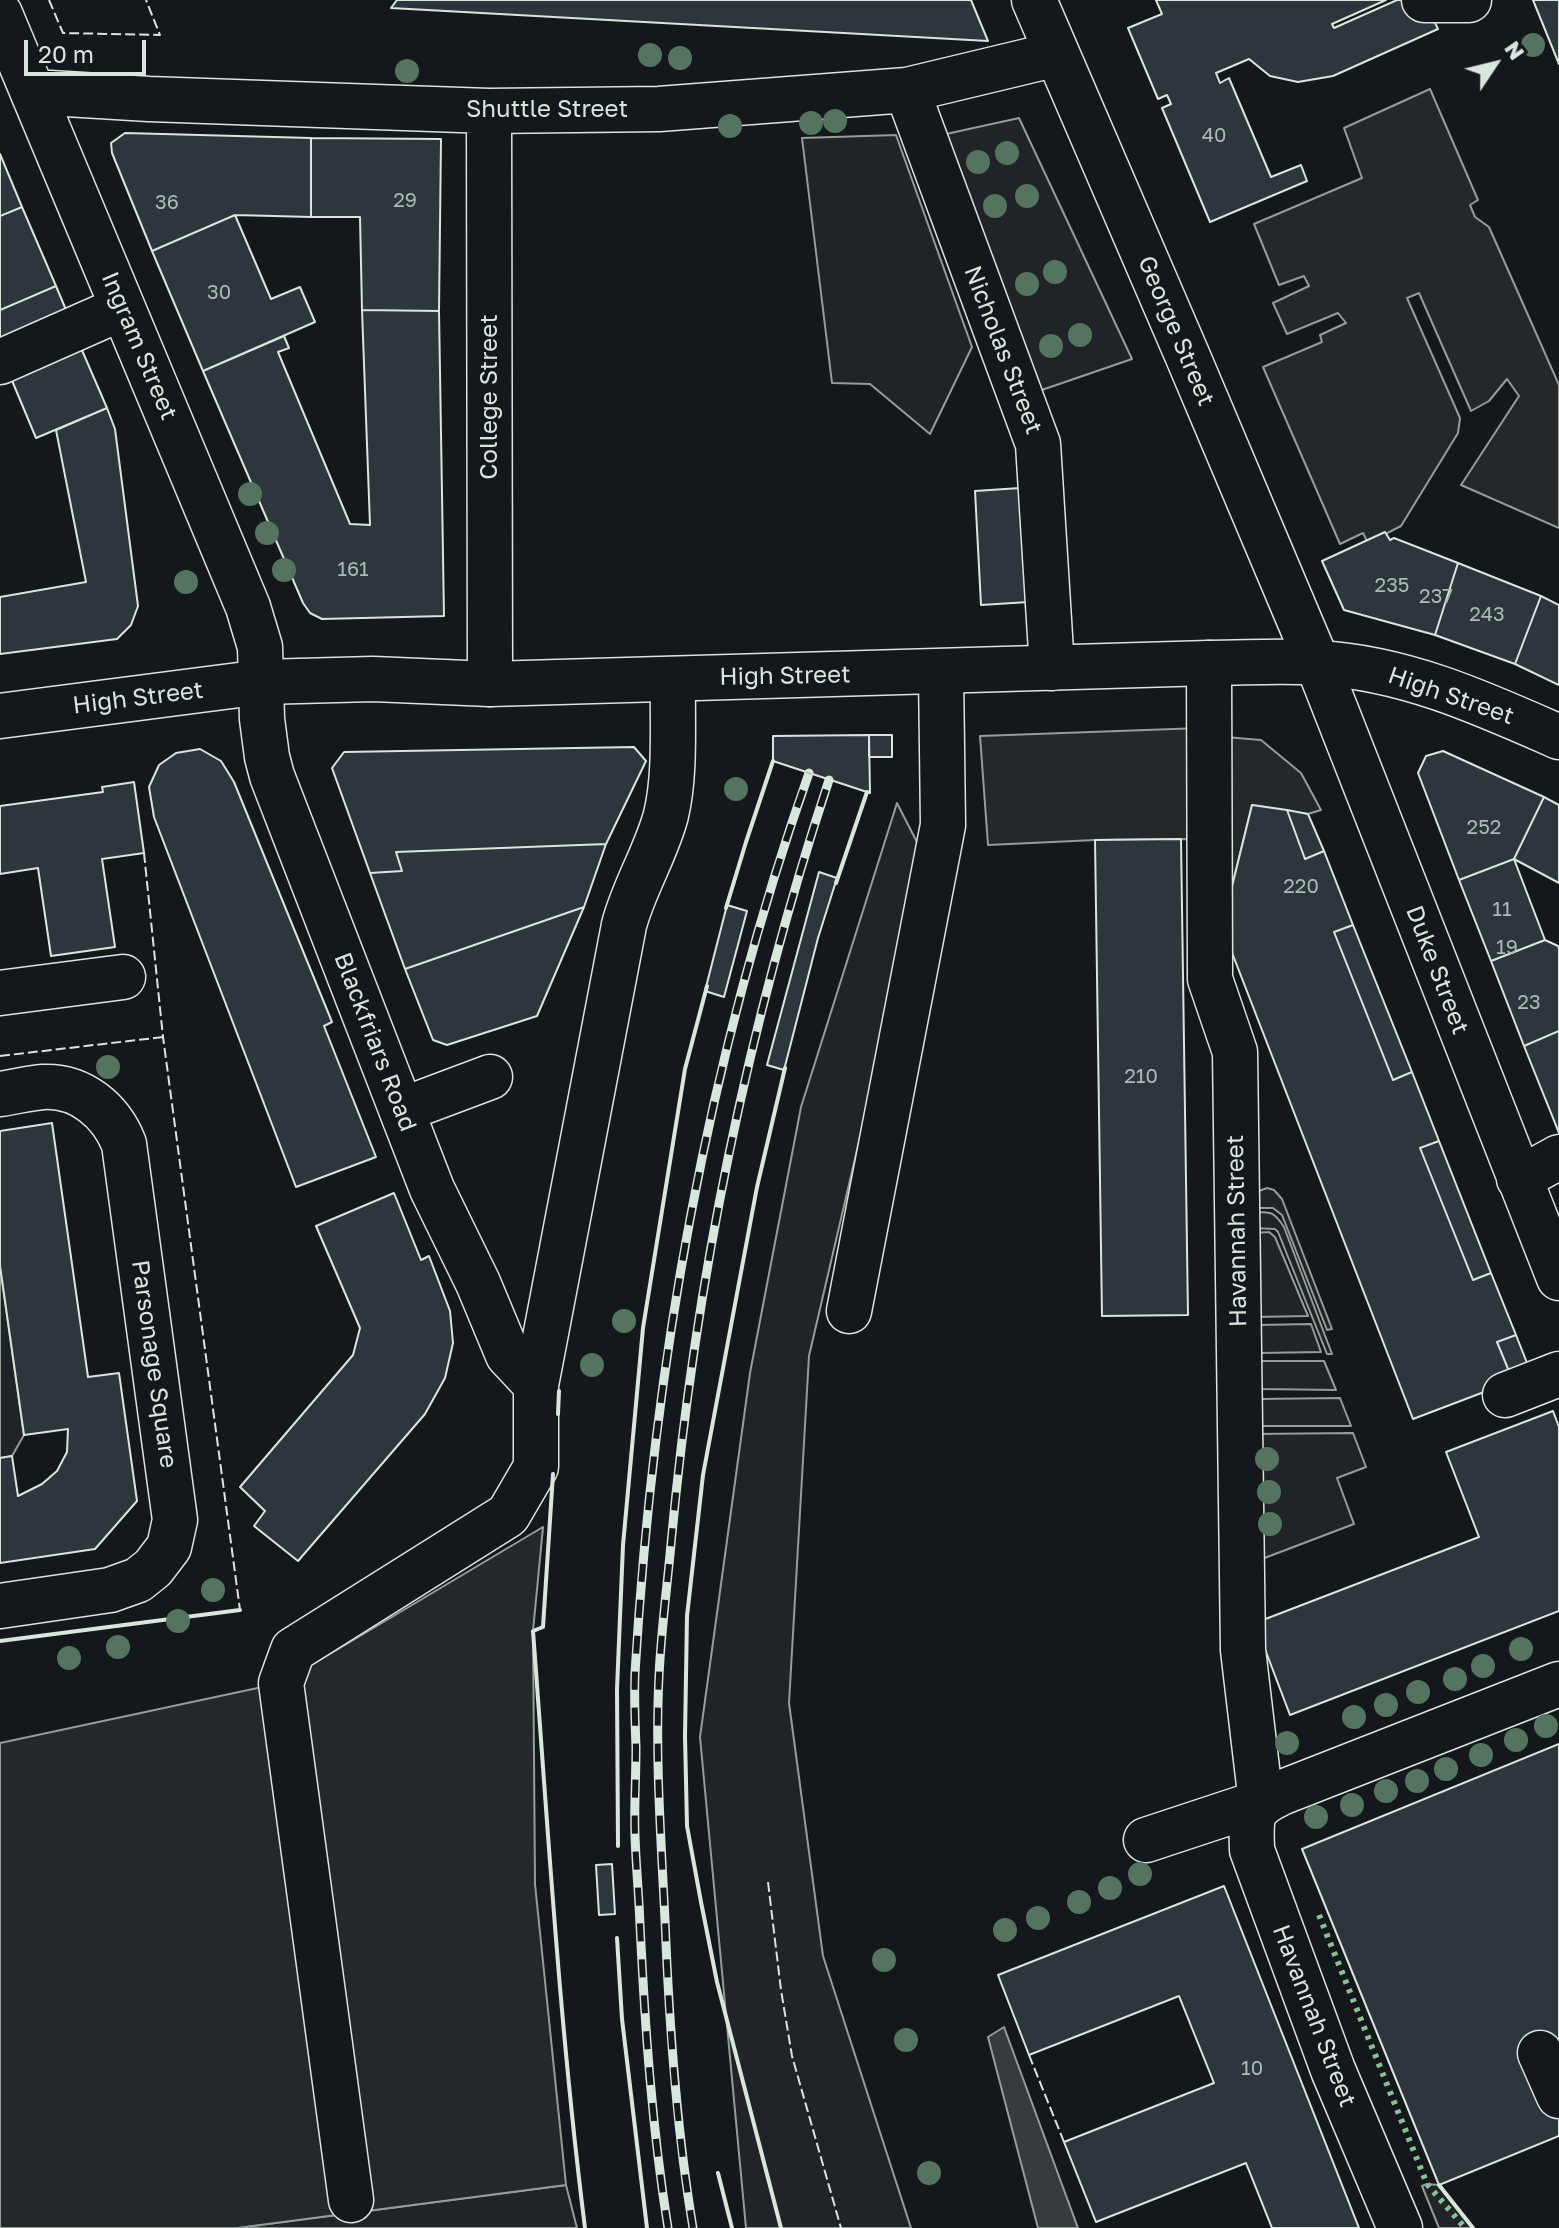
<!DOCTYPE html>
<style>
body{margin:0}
#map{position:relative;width:1559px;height:2228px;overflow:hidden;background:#14181c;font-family:"Golos Text",sans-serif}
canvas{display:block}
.north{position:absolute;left:1455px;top:24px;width:80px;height:80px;-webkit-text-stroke:6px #14181c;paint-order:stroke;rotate:55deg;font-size:22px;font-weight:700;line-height:32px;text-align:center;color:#d8e6dc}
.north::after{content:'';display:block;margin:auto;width:28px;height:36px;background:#d8e6dc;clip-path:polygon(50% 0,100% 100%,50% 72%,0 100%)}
.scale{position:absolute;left:24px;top:40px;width:122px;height:36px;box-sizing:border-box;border:4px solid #d8e6dc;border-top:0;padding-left:10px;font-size:24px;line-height:28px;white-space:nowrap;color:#d8e6dc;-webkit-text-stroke:6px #14181c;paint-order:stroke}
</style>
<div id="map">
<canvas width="1559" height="2228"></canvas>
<div class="north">N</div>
<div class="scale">20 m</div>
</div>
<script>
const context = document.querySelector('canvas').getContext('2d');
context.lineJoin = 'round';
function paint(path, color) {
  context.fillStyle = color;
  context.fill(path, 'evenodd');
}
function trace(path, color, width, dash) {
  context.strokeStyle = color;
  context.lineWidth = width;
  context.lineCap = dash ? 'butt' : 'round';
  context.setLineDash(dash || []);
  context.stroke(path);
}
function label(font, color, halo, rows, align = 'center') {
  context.font = font + ' "Golos Text",sans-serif';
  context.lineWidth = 6;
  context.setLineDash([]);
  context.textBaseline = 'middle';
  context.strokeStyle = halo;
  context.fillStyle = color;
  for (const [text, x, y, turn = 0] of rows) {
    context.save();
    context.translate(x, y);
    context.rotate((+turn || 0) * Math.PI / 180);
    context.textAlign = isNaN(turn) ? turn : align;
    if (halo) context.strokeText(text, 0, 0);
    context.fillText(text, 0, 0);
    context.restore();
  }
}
const green = new Path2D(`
 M1019,118l113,241 -96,33 -99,-256z
 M896,135l76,212 -42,87 -60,-50 -38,-1 -30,-245z
 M897,803l28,55 -116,498 -20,347 34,253 88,272h-165l-46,-491 50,-364 51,-266z
 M1267,1188l7,2 8,9 50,130 -5,1 -45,-115 -9,-7h-21l4,-16z
 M1250,1212c20,0 23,-2 34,15l48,127h-5l-49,-122 -3,-3 -24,-1z
 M1269,1232l6,5 33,79 -54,1 -1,-84z
 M0,1266l24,169 -12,21 -12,2z
 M1311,1324l10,28 -61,1 -2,-28z
 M1260,1361h64l12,29 -75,-1z
 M1340,1398l11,28h-91v-27z
 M1353,1433l13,34 -29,11 17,46 -100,38 -2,-128z
 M1427,2184l12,1 34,43h-34l-17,-42z
 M566,2185l11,43h-340z`);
const parking = new Path2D(`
 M1430,89l48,111 -8,5 5,12 14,10 70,158v143l-98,-43 58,-89 -12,-17 -18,22 -18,10 -52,-118 -12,5 53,120 -2,15 -57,93 -33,17 -5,-10 -23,11 -77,-177 59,-25 -2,-7 26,-12 -8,-10 -51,21 -14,-31 36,-17 -5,-10 -25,9 -25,-61 108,-46 -18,-50z
 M1201,728l1,7 59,5 40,33 20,37 -13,4 -56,-9 -30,122 -29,-88 -98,1 -107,5 -8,-109z
 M543,1527l-10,104 2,253 31,301 -329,43h-237v-485l281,-60z`);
const water = new Path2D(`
 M1004,2027l74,201h-40l-50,-191z`);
const building = new Path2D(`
 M397,0h574l17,41 -597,-33z
 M1156,0h230l-54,24 2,4 63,-28h27l14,29 -105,47 -35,6 -28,-6 -21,-17 -33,14 4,10 9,-5 42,99 30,-12 6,16 -97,41 -48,-114 9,-4 -4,-9 -9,4 -30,-71 34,-14z
 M1533,0h26v64z
 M125,133l186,5v79l-76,-2 -83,36 -40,-98 -1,-10z
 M311,138l130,1 -2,172 -77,-1 -2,-93h-49z
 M0,154l22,53 -22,9z
 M22,207l34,79 -56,24v-94z
 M235,215l36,84 29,-12 15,35 -112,49 -51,-120z
 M56,286l18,43 -74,24v-43z
 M362,310l77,1 5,305 -122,3 -12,-6 -7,-10 -100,-232 81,-35 5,12 -11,4 72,172 20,1z
 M78,341l29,67 -71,30 -28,-67z
 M107,408l8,21 23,177 -7,19 -14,14 -117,15v-57l86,-15 -30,-152z
 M1020,488l9,114 -48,3 -6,-114z
 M1385,532l5,8 4,-2 64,25 -23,72 -91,-25 -22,-49z
 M1458,563l83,33 -26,68 -80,-29z
 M1541,596l18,9v80l-44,-21z
 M869,735l1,58 -97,-32v-25z
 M869,735h23v22h-23z
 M634,747l12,14 -40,83 -210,8 6,19 -32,2 -38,-105 12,-16z
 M200,749l21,12 13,21 98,240 -8,4 52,131 -80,30 -142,-370 -5,-30 10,-22 17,-12z
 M1443,751l101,46 -30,62 -55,21 -41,-107 8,-17z
 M134,782l10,71 -42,6 13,88 -64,9 -13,-88 -38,6v-68l103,-14 -1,-5z
 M1544,797l15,8v78l-45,-24z
 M1252,805l35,5 18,49 19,-8 29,74 -19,7 59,148 19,-8 27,69 -19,7 53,132 18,-7 25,62 -19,7 16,39 -100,38 -191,-492z
 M1287,810l21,4 16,37 -19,8z
 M1181,839l7,476 -86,1 -7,-476z
 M606,844l-22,63 -179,62 -35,-96 32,-2 -6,-19z
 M1514,859l31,81 -54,21 -32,-81z
 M819,872l18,6 -19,60 -34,132 -17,-5z
 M727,905l20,6 -23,86 -19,-6z
 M584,907l-47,109 -90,29 -14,-5 -28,-71z
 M1353,925l59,147 -19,8 -59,-148z
 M1545,940l13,6 1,3v82l-35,15 -33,-85z
 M1559,1031v102l-35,-87z
 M52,1123l36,254 31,-4 18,128 -42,48 -95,14v-105l12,-2 6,40 24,-12 15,-13 10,-19 1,-23 -44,6 -24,-169v-135z
 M1439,1141l52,132 -18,7 -53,-132z
 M394,1193l27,67 8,-4 21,55 3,32 -8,35 -20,36 -127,147 -44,-35 11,-15 -25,-24 113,-132 7,-27 -44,-102z
 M1516,1335l15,38 -18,8 -16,-39z
 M1553,1411l6,16v184l-269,104 -35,-92 224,-86 -33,-85z
 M1559,1744v392l-120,49 -137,-336z
 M612,1864l3,50 -16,1 -3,-50z
 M1224,1886l135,342h-87l-26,-65 -150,59 -32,-80 150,-59 -35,-87 -150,59 -31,-80z`);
const minor = new Path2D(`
 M1034,0l154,357 129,305 242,616
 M1424,0h45
 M0,14l248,593 12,40 2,72 5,38 5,19 160,413 46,94 30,72 28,30
 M907,90l131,354 14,224
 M33,92l116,7 340,12 170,-2 248,-19 150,-36
 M489,111l1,573
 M0,362l122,-54
 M0,993l123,-16
 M0,1094c14,-2 29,-6 43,-7 38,-2 68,24 81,57l51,376 -6,27 -16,21 -15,12 -28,10 -110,16
 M402,1110l88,-33
 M1519,1179l40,-22
 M849,1311l94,-486 -2,-153
 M1505,1395l54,-21
 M1146,1840l115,-38 -18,-152 -8,-598 -25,-73 -1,-316
 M1540,2053l19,43
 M351,2200l-70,-517 12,-33 215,-135 28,-48v-82l88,-460c10,-38 32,-72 42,-110 10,-42 6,-93 7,-136
 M1400,2228l-67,-158 -81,-220c-1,-35 -3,-42 31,-58l276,-108`);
const major = new Path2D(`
 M0,716l262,-34 111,-3 117,5 719,-21c36,0 74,-3 110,0 86,5 163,40 240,74`);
const rail = new Path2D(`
 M668,2228c-16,-100 -23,-201 -28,-303 -1,-29 -4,-59 -5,-89 -1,-29 1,-59 1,-89 -1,-24 -2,-49 -1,-74 18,-304 72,-613 174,-900
 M693,2228c-17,-102 -24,-205 -28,-308 -4,-81 -10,-163 -6,-244 2,-44 8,-88 12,-132 24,-260 76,-516 158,-764`);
const hedge = new Path2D(`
 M1319,1915l108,269 38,44`);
const fence = new Path2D(`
 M49,0l14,33 97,2 -14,-35
 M144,853l19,184 77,573
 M0,1056l163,-19
 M768,1882l13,108 11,66 49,172
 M1029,2055l35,87`);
const wall = new Path2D(`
 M836,883l31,-91
 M726,908l20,-66 27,-81
 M558,1414l1,-23
 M553,1474l-10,153 -10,4c15,199 27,399 52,597
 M0,1641l240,-31
 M618,1846l-1,-157 6,-144 20,-217 42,-259 22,-83
 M617,1938l5,81 25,209
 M718,2173l14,55
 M1439,2185l34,43
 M781,2228l-64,-246 -16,-80 -14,-76 -2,-90 2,-120 16,-141 54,-288 28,-119`);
const trees = [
 [1533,45],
 [650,55],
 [680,58],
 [407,71],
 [835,121],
 [811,123],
 [730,126],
 [1007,153],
 [978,162],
 [1027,196],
 [995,206],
 [1055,272],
 [1027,284],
 [1080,335],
 [1051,346],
 [250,494],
 [267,533],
 [284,570],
 [186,582],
 [736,789],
 [108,1067],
 [624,1321],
 [592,1365],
 [1267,1459],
 [1269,1492],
 [1270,1524],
 [213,1590],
 [178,1621],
 [118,1647],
 [1521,1649],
 [69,1658],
 [1483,1666],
 [1455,1679],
 [1418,1692],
 [1386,1705],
 [1354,1717],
 [1546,1726],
 [1516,1740],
 [1287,1743],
 [1481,1755],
 [1446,1769],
 [1417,1781],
 [1386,1791],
 [1352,1805],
 [1316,1817],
 [1140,1874],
 [1110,1888],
 [1079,1902],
 [1038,1918],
 [1005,1930],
 [884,1960],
 [906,2040],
 [929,2173]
];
const numberNames = [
 ["40",1214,136],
 ["29",405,201],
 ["36",167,203],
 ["30",219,293],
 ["161",353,570],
 ["235",1392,586],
 ["237",1436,597],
 ["243",1487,615],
 ["252",1484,828],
 ["220",1301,887],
 ["11",1502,910],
 ["19",1507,948],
 ["23",1529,1003],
 ["210",1141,1077],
 ["10",1252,2069]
];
const streetNames = [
 ["Shuttle Street",547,109],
 ["George Street",1176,331,67],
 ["Ingram Street",139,346,67],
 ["Nicholas Street",1003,350,69],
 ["College Street",489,397,-90],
 ["High Street",785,676,-1],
 ["High Street",1451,696,19],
 ["High Street",138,698,-7],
 ["Duke Street",1437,970,69],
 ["Blackfriars Road",375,1042,69],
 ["Havannah Street",1237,1231,-91],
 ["Parsonage Square",154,1364,82],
 ["Havannah Street",1314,2016,69]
];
paint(green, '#202428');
trace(green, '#939e99', 2);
paint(parking, '#24282b');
trace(parking, '#939e99', 2);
paint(water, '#363b3e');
trace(water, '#939e99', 2);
paint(building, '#2c363c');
trace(building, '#d8e6dc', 2);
trace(minor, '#d8e6dc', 47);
trace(major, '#d8e6dc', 47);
trace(minor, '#14181c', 44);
trace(major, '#14181c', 44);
trace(rail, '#d8e6dc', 9);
trace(rail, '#14181c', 6, [18]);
trace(hedge, '#8ac095', 6, [4, 6]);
trace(fence, '#d8e6dc', 2, [10, 4]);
trace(wall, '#d8e6dc', 4);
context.fillStyle = '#55745f';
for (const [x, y] of trees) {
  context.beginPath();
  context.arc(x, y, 12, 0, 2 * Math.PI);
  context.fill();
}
label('20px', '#adbab4', null, numberNames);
label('24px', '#d8e6dc', '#14181c', streetNames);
</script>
